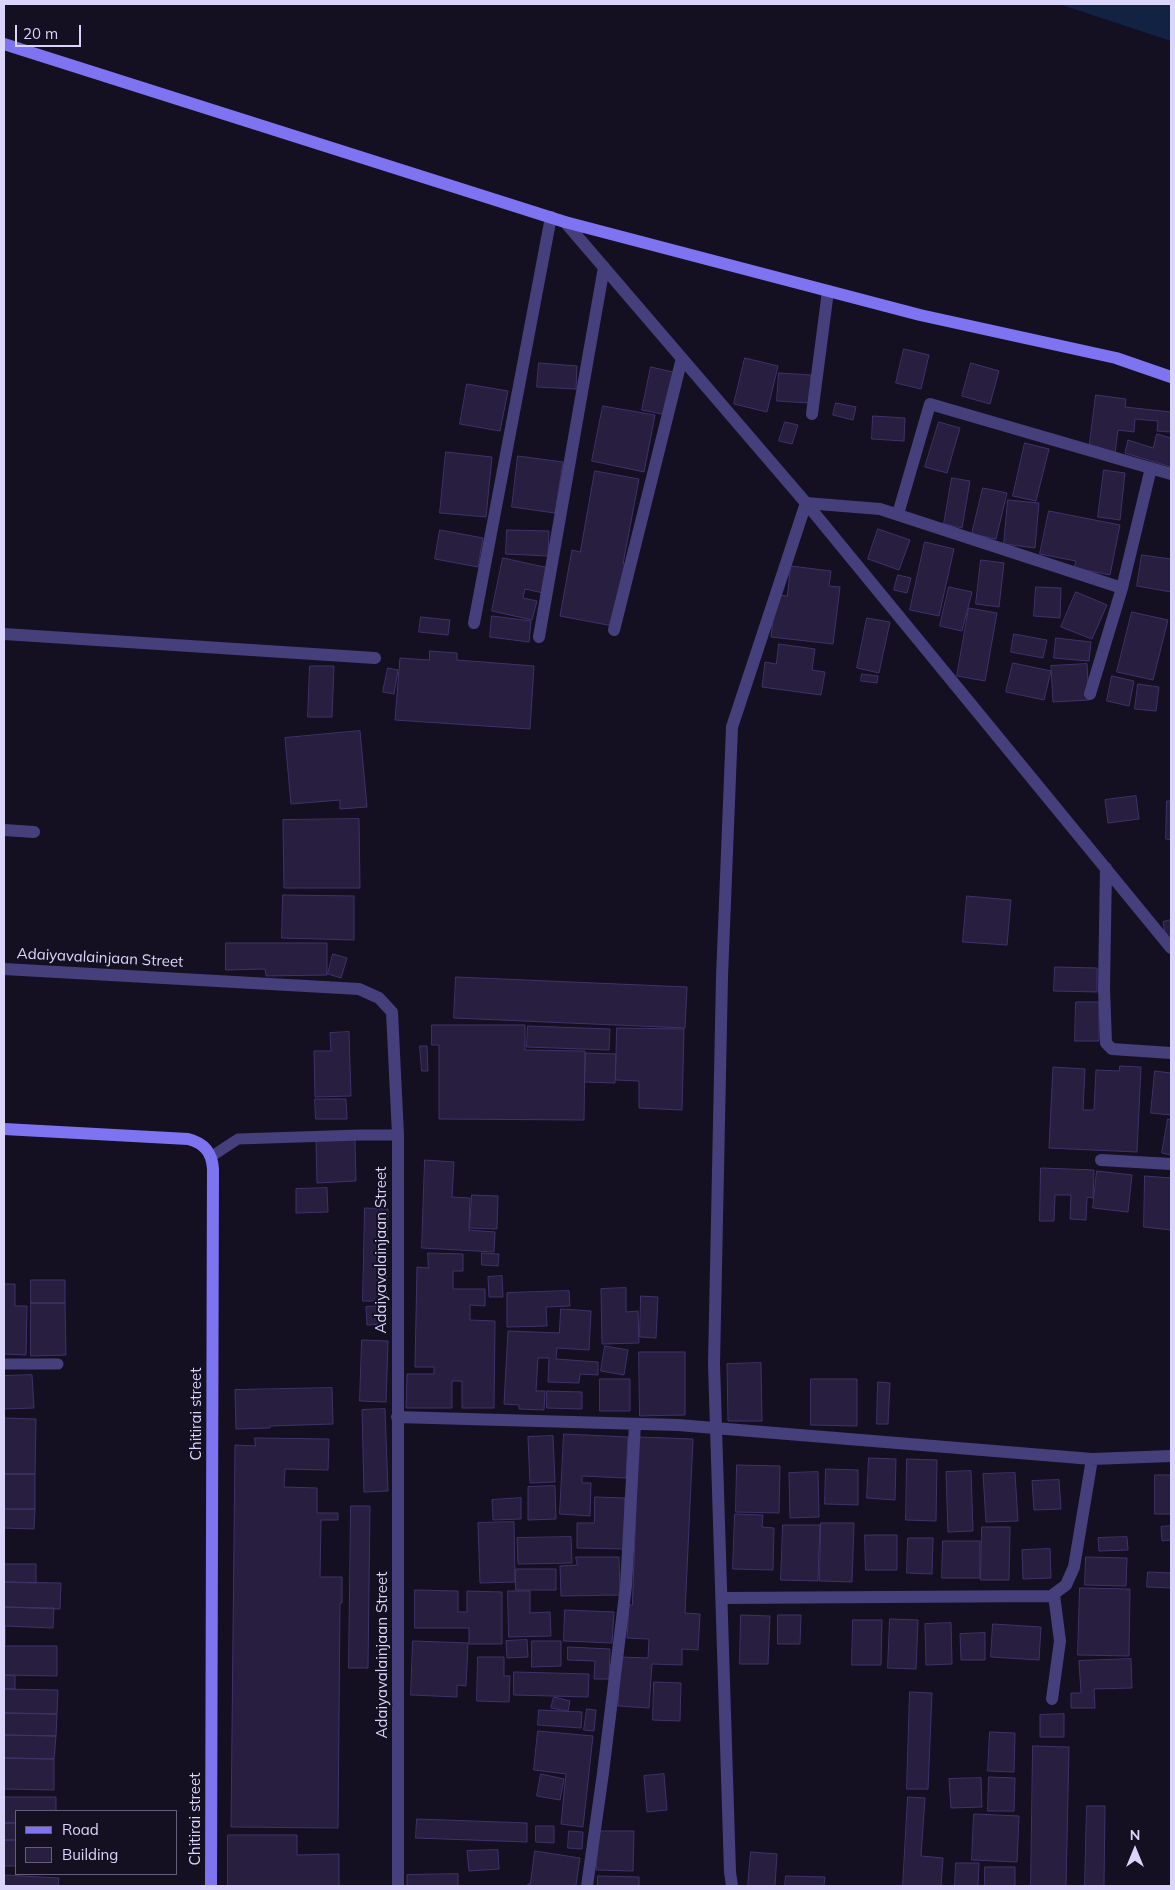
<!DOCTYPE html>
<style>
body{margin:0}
#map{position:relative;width:1175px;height:1890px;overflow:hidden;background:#141021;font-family:Mulish,sans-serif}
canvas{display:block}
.frame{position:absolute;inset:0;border:5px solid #dbd4fb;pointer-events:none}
.legend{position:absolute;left:15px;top:1810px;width:162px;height:65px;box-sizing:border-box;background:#141021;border:1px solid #645e78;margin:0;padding:6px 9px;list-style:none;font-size:15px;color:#dbd4fb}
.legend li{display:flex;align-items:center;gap:10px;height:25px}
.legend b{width:25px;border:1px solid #645e78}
.north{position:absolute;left:1110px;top:1825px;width:50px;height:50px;-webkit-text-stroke:4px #141021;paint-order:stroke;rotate:0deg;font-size:14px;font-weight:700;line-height:20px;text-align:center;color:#dbd4fb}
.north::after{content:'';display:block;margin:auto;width:18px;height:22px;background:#dbd4fb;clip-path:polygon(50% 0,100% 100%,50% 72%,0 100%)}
.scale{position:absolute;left:15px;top:25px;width:66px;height:22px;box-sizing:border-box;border:2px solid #dbd4fb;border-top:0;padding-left:6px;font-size:15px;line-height:18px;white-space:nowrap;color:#dbd4fb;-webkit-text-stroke:4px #141021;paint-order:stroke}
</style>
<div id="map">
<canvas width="1175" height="1890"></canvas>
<div class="frame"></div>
<ul class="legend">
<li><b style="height:6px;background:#7e74f2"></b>Road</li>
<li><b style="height:14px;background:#271e40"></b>Building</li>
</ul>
<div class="north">N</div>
<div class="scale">20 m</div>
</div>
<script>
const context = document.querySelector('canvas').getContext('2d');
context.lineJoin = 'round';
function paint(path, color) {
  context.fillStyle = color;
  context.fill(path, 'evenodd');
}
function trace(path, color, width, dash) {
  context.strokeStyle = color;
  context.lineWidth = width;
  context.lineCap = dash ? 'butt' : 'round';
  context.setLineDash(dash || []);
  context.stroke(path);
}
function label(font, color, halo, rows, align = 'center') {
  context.font = font + ' Mulish,sans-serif';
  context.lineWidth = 4;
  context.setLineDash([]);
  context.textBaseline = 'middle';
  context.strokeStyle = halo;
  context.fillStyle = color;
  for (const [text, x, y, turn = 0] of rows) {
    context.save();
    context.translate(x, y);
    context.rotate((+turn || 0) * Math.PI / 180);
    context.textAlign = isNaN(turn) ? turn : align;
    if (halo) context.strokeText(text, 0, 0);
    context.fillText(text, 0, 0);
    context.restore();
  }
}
const water = new Path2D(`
 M1059,4h112v37z`);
const building = new Path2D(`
 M904,349l25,6 -8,34 -25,-6z
 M745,358l33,8 -11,46 -33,-8z
 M539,363l38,3 -1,23 -39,-2z
 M971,363l28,8 -9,33 -28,-8z
 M651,367l26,6 -10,42 -25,-5z
 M779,373l32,2 -1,28 -33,-2z
 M467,384l41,7 -8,40 -40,-7z
 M1096,395l30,4 -1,8 46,5v20l-14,-1 1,-10 -23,-2 -1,13 -16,-2 -3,23 -26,-3z
 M836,403l20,4 -3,13 -20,-5z
 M603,406l52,9 -11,57 -52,-11z
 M873,416l32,2 -1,23 -32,-2z
 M785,422l13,3 -6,19 -13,-3z
 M939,422l21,6 -13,45 -22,-6z
 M1157,434l14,4v29l-46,-14 3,-13 25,8z
 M1025,443l24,6 -13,52 -23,-5z
 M446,452l46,5 -6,60 -46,-4z
 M518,456l45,6 -8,51 -43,-6z
 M1104,470l21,3 -5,47 -22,-3z
 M595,471l44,8 -16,85 3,1 -13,61 -53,-10 12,-66 8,2z
 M952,478l18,3 -8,47 -18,-4z
 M983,488l24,5 -11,46 -24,-5z
 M1008,500l31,3 -4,45 -31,-4z
 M1049,511l71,14 -10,50 -36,-7 2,-7 -36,-7z
 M878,529l32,11 -11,30 -31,-11z
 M440,530l43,8 -5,29 -43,-8z
 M507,530l42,1 -1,25 -42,-2z
 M925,542l29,7 -15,67 -29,-6z
 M1142,555l29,4v33l-34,-6z
 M503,558l46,10 -6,25 -18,-4 -2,9 14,3 -5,19 -40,-9z
 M981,560l23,3 -5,44 -23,-3z
 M791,566l40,5 -2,15 11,1 -7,57 -62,-7 5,-42 11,1z
 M898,575l13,3 -4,15 -13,-3z
 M949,587l23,5 -10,39 -22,-5z
 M1036,587l25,1 -1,30 -26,-2z
 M1076,592l31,13 -15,34 -31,-12z
 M969,608l28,5 -12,68 -28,-5z
 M1132,612l36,8 -15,60 -36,-8z
 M492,616l39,5 -2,21 -39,-5z
 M421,617l29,3 -2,15 -29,-3z
 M867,618l23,4 -11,51 -22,-5z
 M1014,634l33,6 -4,18 -32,-6z
 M1056,638l35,4 -2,19 -35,-3z
 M779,644l36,5 -3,21 13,2 -4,23 -59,-8 3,-25 11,2z
 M430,651l27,2v7l77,6 -4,63 -135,-9 5,-62 29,2z
 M1013,663l38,8 -7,29 -38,-8z
 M1087,664l2,36 -36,2 -2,-36z
 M310,666h24l-2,51h-24z
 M388,668l10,2 -4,24 -11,-2z
 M862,674l16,2 -1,7 -16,-2z
 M1112,676l22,5 -5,25 -22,-5z
 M1138,684l21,3 -3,24 -21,-2z
 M360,731l7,76 -27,2v-9l-49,4 -6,-66z
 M1136,796l3,23 -31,4 -3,-23z
 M1167,801h4v39l-5,-1z
 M359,819l1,69h-76l-1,-68z
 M283,895l71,1v44l-72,-2z
 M967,896l44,4 -4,45 -44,-3z
 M1171,920v18l-5,1 -3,-17z
 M226,943h101v32l-61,1 -1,-7 -39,1z
 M333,954l14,4 -6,20 -13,-4z
 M1055,967l42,1v24l-43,-1z
 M456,977l231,10 -2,41 -231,-10z
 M1076,1002h23v39h-24z
 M432,1025h93v25l60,1 -1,69 -145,-1v-74h-7z
 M528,1026l82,3 -1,21 -82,-3z
 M617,1028l67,1 -2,81 -43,-2v-27l-23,-1z
 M349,1032l2,64 -36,1 -1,-46h17l-1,-18z
 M420,1046h7l1,25h-6z
 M586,1053l30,1 -1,29 -30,-1z
 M1120,1066l21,1 -4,85 -88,-4 4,-81 32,2 -2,41h11l2,-40 23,1z
 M1155,1071l16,2v42l-20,-2z
 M315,1099h31l1,20h-31z
 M1168,1119l3,1v35l-9,-2z
 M355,1140l1,41 -39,2 -1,-42z
 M425,1160l29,2 -2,35 18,1 -1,32 26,2 -1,20 -72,-4z
 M1041,1168l53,2 -1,28 -6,-1 -1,23 -16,-1 1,-24h-16l-1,26h-14z
 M1097,1171l35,4 -4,37 -35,-4z
 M1145,1176l26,2v52l-27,-3z
 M327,1188l1,24 -32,1v-24z
 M472,1195l26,1 -1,33 -27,-1z
 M365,1208l23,1 -2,92h-23z
 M428,1253l35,1v17h-10v18h32v17l-15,-1v15l25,1 -1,87h-32v-27h-10v27h-46l1,-34h27v-7h-19l2,-100 11,1z
 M482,1253l17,1 -1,12 -16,-1z
 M502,1276l1,21h-14l-1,-20z
 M31,1280h34v23h-34z
 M4,1284h11v22h12l-1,49 -22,-1z
 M626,1288v24l12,-1 1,32 -37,1 -1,-55z
 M569,1291l1,15 -24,1 1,19 -40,1v-34z
 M641,1296l17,1 -2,41 -16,-1z
 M31,1303h34l1,52 -35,1z
 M382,1306l1,18 -16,1 -1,-18z
 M561,1309l30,2 -2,39 -32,-2 -1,11 42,3v13l-18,-1 -1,9 -31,-1 1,-24h-11l-2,33h9l-1,19 -25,-1v-4l-15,-1 4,-73 51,2z
 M362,1340l26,1 -2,61 -26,-1z
 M605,1346l23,4 -4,25 -23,-4z
 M639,1352h46v63l-45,1z
 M761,1363l1,58h-34l-1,-57z
 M32,1375l2,33 -30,1v-33z
 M600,1379h30v32h-30z
 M811,1379h46v47l-46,-1z
 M878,1382l12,1 -2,41h-11z
 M332,1388l1,36 -63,2v2l-34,1 -1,-39z
 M547,1391l35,1v17l-35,-1z
 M385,1409l3,82 -24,1 -2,-82z
 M4,1418l32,1 -1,55h-31z
 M564,1434l64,3 -2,41 -44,-2v7h9l-1,33 -30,-2z
 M553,1436l2,46 -25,1 -2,-46z
 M639,1437l54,2 -8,174 15,1 -2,36 -16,-1v16l-30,-1 -3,44 -31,-2 2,-49 28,1 1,-19 -22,-1 2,-33h3z
 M255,1438l74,1 -1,31 -43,-1 -1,18 33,1v25h21v7h-17l-1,57h22v26h-2l-2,225 -107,-1 4,-382 20,1z
 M869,1458l27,1 -1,41 -28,-2z
 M907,1459l30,1 -1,61 -30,-1z
 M737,1465l43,1 -1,47 -43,-1z
 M826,1469l32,1v35l-33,-1z
 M971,1471l2,60 -25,1 -2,-60z
 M818,1472l1,45 -29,1 -1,-45z
 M1015,1473l3,48 -32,1 -3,-48z
 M4,1474h31v35h-31z
 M1155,1475h16v39h-16z
 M1059,1480l2,29 -27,1 -2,-29z
 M555,1486l1,33 -28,1v-33z
 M595,1497l30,1v51l-48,-1v-25h17z
 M521,1498v21l-28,1 -1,-20z
 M351,1506h19l-2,162h-19z
 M4,1509h31l-1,20 -30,-1z
 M735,1514l28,1 -1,12 12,1 -1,42 -40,-1z
 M514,1522l1,60 -35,1 -2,-60z
 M821,1523h33l-2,59 -32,-1z
 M783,1525h37l-2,56 -37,-1z
 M1171,1526v14l-9,1 -1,-14z
 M982,1527h28l-1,53h-28z
 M865,1535h32v35h-31z
 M571,1537l1,26 -54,1 -1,-26z
 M1127,1537l1,13 -29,1 -1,-13z
 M908,1538h25l-1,36 -25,-1z
 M943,1541h37v37h-38z
 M1050,1549l1,29 -28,1 -1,-29z
 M576,1557h43l1,38 -59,1 -1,-30 17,-1z
 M1086,1557l41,1 -1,28 -41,-1z
 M4,1564h32v19l-32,-1z
 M516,1569h40v21h-40z
 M1148,1572l23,1v15l-24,-1z
 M4,1582l57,1 -1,26 -56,-2z
 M1080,1588l50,1 -1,67 -51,-1z
 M415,1590l43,1v21h9v-21l35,1v52h-33v-16h-54z
 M508,1591h22v22l20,-1 1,24 -42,1z
 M4,1607l50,1 -1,20 -49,-2z
 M565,1610l49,2 -2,31 -48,-2z
 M741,1615l29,1 -2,48h-28z
 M778,1615h23l-1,29h-22z
 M890,1619l28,1 -2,49 -28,-1z
 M853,1620h29l-1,45h-29z
 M951,1623l1,41 -26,1 -1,-41z
 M993,1624l48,3 -2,33 -48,-3z
 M4,1626h1v20h-1z
 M985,1633v27h-24l-1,-26z
 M527,1640l1,17 -21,1 -1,-17z
 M413,1641l55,2 -2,43 -9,-1v12l-46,-2z
 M532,1641h29v25l-29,1z
 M4,1646h53v30l-53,-1z
 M568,1647l42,2 -1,30h-15l1,-18 -27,-1z
 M478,1657h26v19h6l-1,26 -32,-1z
 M1131,1659l1,29 -38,1 1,19h-24v-15h10l-2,-32z
 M514,1672l75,2 -1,23 -74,-2z
 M4,1675l11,1v13h-11z
 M654,1682l27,1 -1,38 -27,-1z
 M4,1689l54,1 -1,24 -53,-1z
 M910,1692l22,1 -4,96h-21z
 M554,1697l16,4 -2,10 -17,-3z
 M587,1709l9,1 -2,21 -10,-1z
 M539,1710l43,2 -1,16 -43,-3z
 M4,1713l53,1 -1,22 -52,-1z
 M1064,1714v23h-24v-22z
 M538,1731l55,5 -10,91 -22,-3 5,-50 -32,-4z
 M990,1732l25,1 -1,39 -26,-1z
 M4,1735l52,1 -2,23 -50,-1z
 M1033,1746l36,1 -3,139h-35z
 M4,1758l50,1v31l-50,-1z
 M541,1774l23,5 -4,21 -23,-4z
 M664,1774l3,36 -20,2 -3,-36z
 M989,1777l26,1 -1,33h-26z
 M981,1778l1,29 -31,1 -2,-29z
 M4,1797h52v14h-40v12h-12z
 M908,1797l17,1 -4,58 22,2 -2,28h-38z
 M1087,1806h18l-1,80h-19z
 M974,1814l45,2 -2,46 -45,-2z
 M417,1819l110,4v19l-111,-4z
 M4,1823h12v17h-12z
 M536,1826h18v17l-18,-1z
 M569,1831l14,1 -1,17 -14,-1z
 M598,1831h36l-1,40 -36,-1z
 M228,1835h69v20l42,-1v32h-111z
 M4,1840h12v26h-12z
 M498,1850l1,19 -30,2 -2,-20z
 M535,1851l45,7 -4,27 2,1h-51l1,-2h2z
 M751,1852l26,2 -2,32h-27z
 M956,1863h23l-1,23h-23z
 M985,1867h30v19h-30z
 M458,1874v12h-51v-11z
 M4,1875l55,3 -1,8h-54z
 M598,1876l41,1v9h-41z
 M786,1876l39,1 -1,9h-39z`);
const lane = new Path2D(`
 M212,1156l26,-17 122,-4h38
 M4,1364h54`);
const street = new Path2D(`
 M565,222l241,281 365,445
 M812,414l16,-123
 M898,514l32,-110 241,70
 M474,623l77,-406
 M614,630l68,-272
 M4,634l371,24
 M539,637l65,-370
 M1090,694l32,-106 29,-120
 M4,830l30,2
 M1106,868l-2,120 2,55 6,6 59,4
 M4,969l355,20 20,9 13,14 6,123v751
 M1101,1160l70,4
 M397,1417l281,8 414,34
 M723,1598l328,-2 15,-11 8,-18 18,-108 79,-3
 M1052,1699l8,-58 -6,-46
 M587,1886l16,-113 23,-187 9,-162
 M732,1886l-2,-14 -16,-508 8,-387 10,-250 74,-224 74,6 242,79`);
const secondary = new Path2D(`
 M4,44l561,178 355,93 196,43 55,19
 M4,1129l184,10c16,4 24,13 25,30l-2,717`);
const streetNames = [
 ["Adaiyavalainjaan Street",100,958,3],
 ["Adaiyavalainjaan Street",381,1250,-90],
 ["Chitirai street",196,1414,-90],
 ["Adaiyavalainjaan Street",382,1655,-90],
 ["Chitirai street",195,1819,-90]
];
paint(water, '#122243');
paint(building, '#271e40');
trace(building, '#40326a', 1);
trace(lane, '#453f7c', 11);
trace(street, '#453f7c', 12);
trace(secondary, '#7e74f2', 12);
label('15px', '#dbd4fb', '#141021', streetNames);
</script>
